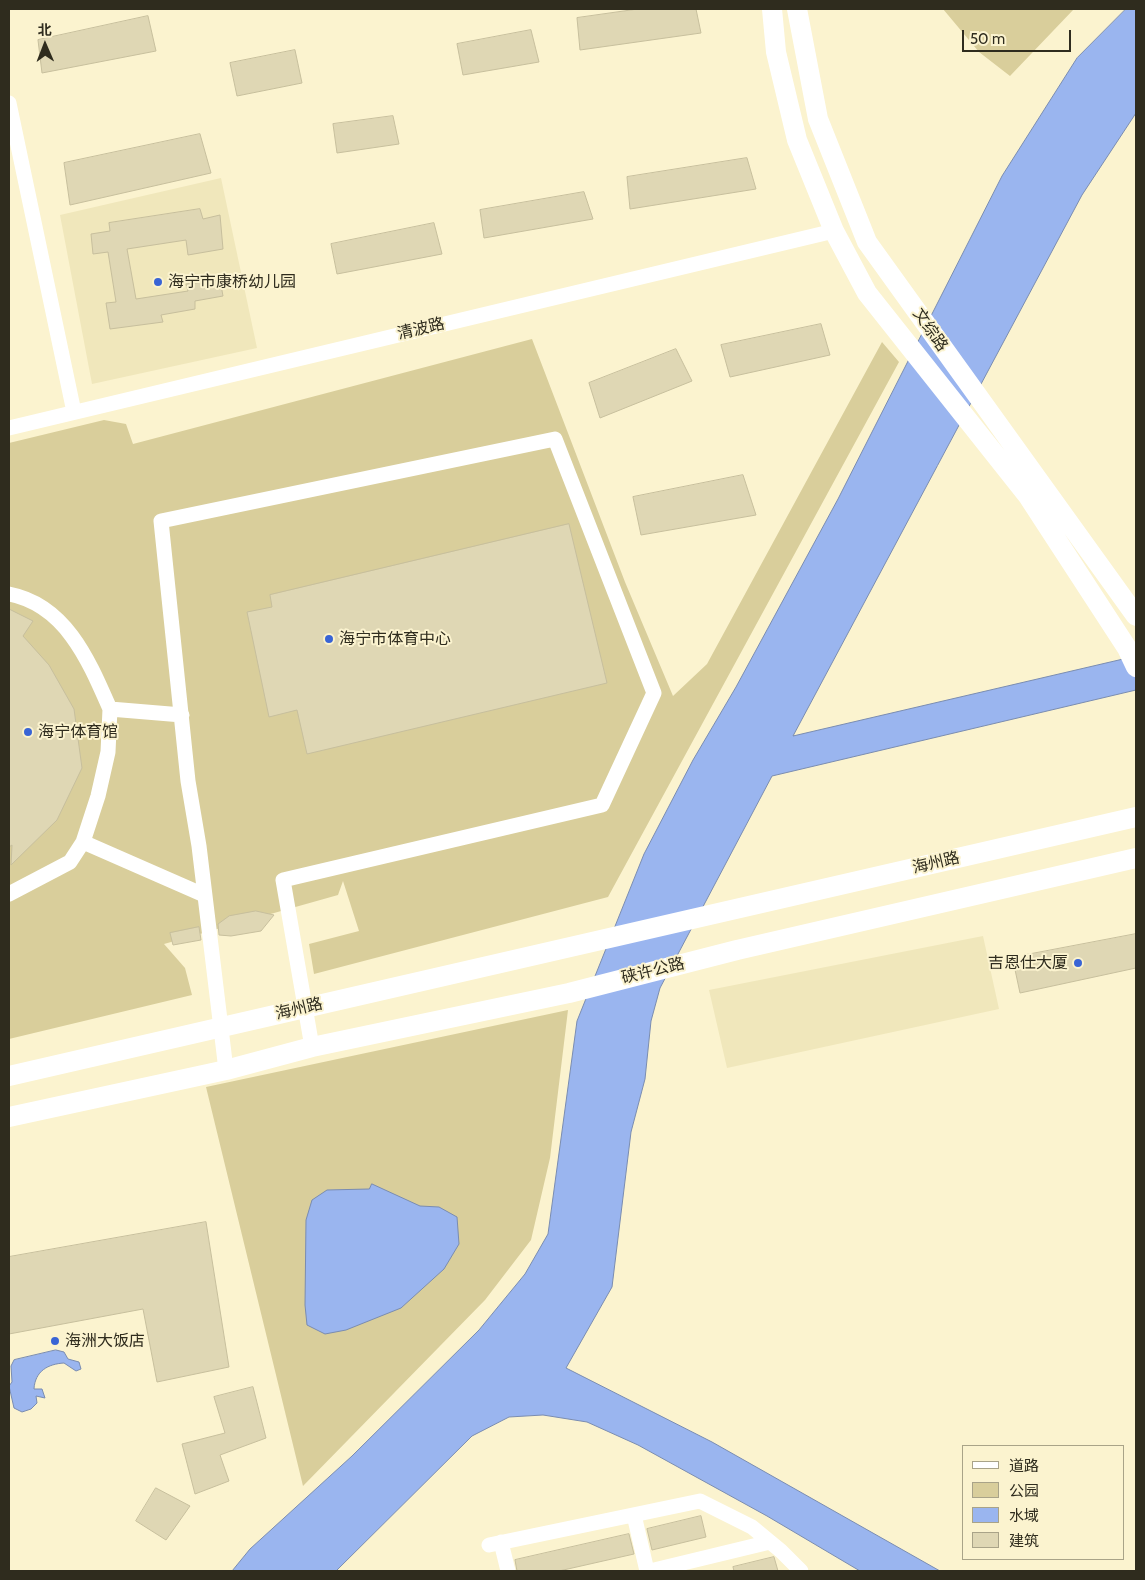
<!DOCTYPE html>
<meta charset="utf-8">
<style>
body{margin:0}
#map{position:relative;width:1145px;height:1580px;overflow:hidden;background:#fbf3cf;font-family:Cabin,"Noto Sans SC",sans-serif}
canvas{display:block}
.frame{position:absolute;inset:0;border:10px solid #2f2c1e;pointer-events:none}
.legend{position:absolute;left:962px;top:1445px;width:162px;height:115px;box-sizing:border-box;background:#fbf3cf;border:1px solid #a9a388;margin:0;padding:6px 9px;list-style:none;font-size:15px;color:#2f2c1e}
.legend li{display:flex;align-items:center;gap:10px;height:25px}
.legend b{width:25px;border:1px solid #a9a388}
.north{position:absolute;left:20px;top:20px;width:50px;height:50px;-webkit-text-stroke:4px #fbf3cf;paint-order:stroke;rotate:359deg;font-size:14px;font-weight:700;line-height:20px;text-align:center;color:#2f2c1e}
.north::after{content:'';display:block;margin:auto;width:18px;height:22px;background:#2f2c1e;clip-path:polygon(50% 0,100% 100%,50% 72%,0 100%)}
.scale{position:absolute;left:962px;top:30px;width:109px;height:22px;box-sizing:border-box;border:2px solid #2f2c1e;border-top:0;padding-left:6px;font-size:15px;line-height:18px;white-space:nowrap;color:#2f2c1e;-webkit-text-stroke:4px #fbf3cf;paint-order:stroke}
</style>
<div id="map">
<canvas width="1145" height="1580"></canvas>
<div class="frame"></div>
<ul class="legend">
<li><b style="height:6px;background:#fff"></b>道路</li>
<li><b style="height:14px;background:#d9ce9b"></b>公园</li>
<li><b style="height:14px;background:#9ab5ef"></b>水域</li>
<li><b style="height:14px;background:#dfd7b4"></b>建筑</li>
</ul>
<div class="north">北</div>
<div class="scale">50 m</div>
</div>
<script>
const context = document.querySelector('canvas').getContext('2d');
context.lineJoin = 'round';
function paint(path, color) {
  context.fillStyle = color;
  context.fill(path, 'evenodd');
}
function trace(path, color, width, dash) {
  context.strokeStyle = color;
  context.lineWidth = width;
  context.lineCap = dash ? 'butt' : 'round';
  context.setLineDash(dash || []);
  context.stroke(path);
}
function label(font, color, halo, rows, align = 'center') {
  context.font = font + ' Cabin,"Noto Sans SC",sans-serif';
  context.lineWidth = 4;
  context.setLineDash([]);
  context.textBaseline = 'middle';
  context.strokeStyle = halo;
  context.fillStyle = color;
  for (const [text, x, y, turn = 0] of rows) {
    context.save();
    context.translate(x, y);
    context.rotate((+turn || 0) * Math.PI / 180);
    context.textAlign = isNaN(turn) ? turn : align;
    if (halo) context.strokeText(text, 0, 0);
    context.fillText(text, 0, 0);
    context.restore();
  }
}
const built = new Path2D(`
 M221,178l36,170 -165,36 -32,-169z
 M983,936l16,73 -272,59 -18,-78z`);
const green = new Path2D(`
 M943,9h131l-64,67 -31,-24z
 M532,339l93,243 48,114 34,-32 175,-322 17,20 -291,535 -294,77 -5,-30 50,-13 -16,-50 -5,14 -174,49 21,24 7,27 -183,44v-596l95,-23 22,4 7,20z
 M568,1010l-18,148 -19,82 -46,60 -182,186 -97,-399z`);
const water = new Path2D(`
 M1126,9h10v104l-54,82 -289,541 343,-80v34l-364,86 -112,212 -9,33 -6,58 -14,53 -19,155 -46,81 146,74 228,129h-80l-93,-55 -129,-71 -51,-23 -44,-7 -34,2 -37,19 -136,135h-104l18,-22 102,-93 127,-126 46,-56 23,-40 29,-213 67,-167 49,-94 43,-73 102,-188 164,-323 75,-118z
 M372,1184l48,22 19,1 18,10 2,27 -15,25 -43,39 -55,22 -21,4 -18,-9 -2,-20 1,-85 6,-20 15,-10 42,-1z
 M56,1350l8,2 4,7 11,3 2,7 -5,2 -12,-8c-16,1 -29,8 -30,26h8l3,9 -9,-2 1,7 -6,6 -9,3 -8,-4 -5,-22 3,-4 -1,-16 3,-6z`);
const building = new Path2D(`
 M638,9h58l5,24 -121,17 -3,-32z
 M148,16l8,35 -114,22 -4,-33z
 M531,30l8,32 -76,13 -6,-31z
 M295,50l7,33 -65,13 -7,-33z
 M393,116l6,28 -62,9 -4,-29z
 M200,134l11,39 -141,32 -6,-42z
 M747,158l9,31 -126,20 -3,-32z
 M584,192l9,27 -109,19 -4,-28z
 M200,209l3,10 17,-4 3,34 -35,6 -2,-15 -59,9 9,50 52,-8 -2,-7 34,-4 3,16 -28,5v8l-34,6 2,7 -53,7 -4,-26 10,-1 -8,-50 -15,2 -2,-20 19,-3 -1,-8z
 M434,223l8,31 -105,20 -6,-30z
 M821,324l9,31 -100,22 -9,-32z
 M676,349l16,32 -92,37 -11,-35z
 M743,475l13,40 -115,20 -8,-38z
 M569,524l38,159 -300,71 -10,-44 -28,7 -22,-105 25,-5 -2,-12z
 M9,609l24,12 -10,15 26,29 25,44 8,59 -25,52 -46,45 1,-20 -3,2z
 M256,911l18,4 -13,16 -30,5 -12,-1 -1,-11 11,-8z
 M199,927l2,13 -28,5 -3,-12z
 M1136,934v34l-116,25 -6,-28 12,-3v-7z
 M206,1222l23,145 -72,15 -14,-73 -134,25v-77z
 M253,1387l13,51 -46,17 9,26 -34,13 -13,-50 43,-11 -11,-36z
 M156,1488l34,18 -24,34 -30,-19z
 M701,1516l5,21 -54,13 -5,-21z
 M629,1534l5,20 -75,17h-42l-2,-11z
 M774,1557l4,14h-44l-1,-4z`);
const minor = new Path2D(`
 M9,103l65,309
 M9,428l825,-197
 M9,594c57,11 80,67 101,115l72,6
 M83,842l15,-46 10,-44 2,-43
 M9,894l61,-32 13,-20 121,53
 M226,1070l-27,-224 -11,-65 -27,-260 394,-82 99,254 -52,112 -319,75 29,167
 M634,1515l13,56
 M501,1542l7,29
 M489,1545l211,-44 52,26 29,24 20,20
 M650,1571l120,-29`);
const major = new Path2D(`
 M772,9l4,43 21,88 37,91 33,62 161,203 99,152 9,19
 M797,9l21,110 49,123 269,374
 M9,1076l1127,-259
 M9,1117l217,-47 86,-23 257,-54 168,-43 399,-92`);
const markers = [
 [158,282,5,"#3964d5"],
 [329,639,5,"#3964d5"],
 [28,732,5,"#3964d5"],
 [1078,963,5,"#3964d5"],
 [55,1341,5,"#3964d5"]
];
const poiNames = [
 ["海宁市康桥幼儿园",168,282],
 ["海宁市体育中心",339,639],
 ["海宁体育馆",38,732],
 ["吉恩仕大厦",1068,963,"right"],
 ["海洲大饭店",65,1341]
];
const streetNames = [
 ["清波路",421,329,-13],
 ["文综路",930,330,55],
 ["海州路",936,863,-13],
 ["硖许公路",653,971,-14],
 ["海州路",299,1009,-13]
];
paint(built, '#f0e7bb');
paint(green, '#d9ce9b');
paint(water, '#9ab5ef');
trace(water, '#7a8cb0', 1);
paint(building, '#dfd7b4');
trace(building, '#c7bf9d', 1);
trace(minor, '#fff', 15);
trace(major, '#fff', 20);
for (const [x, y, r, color] of markers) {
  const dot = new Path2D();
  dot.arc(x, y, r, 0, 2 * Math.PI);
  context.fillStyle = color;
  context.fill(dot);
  trace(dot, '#fbf3cf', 2);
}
label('16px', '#2f2c1e', '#fbf3cf', poiNames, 'left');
label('16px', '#2f2c1e', '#fbf3cf', streetNames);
</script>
